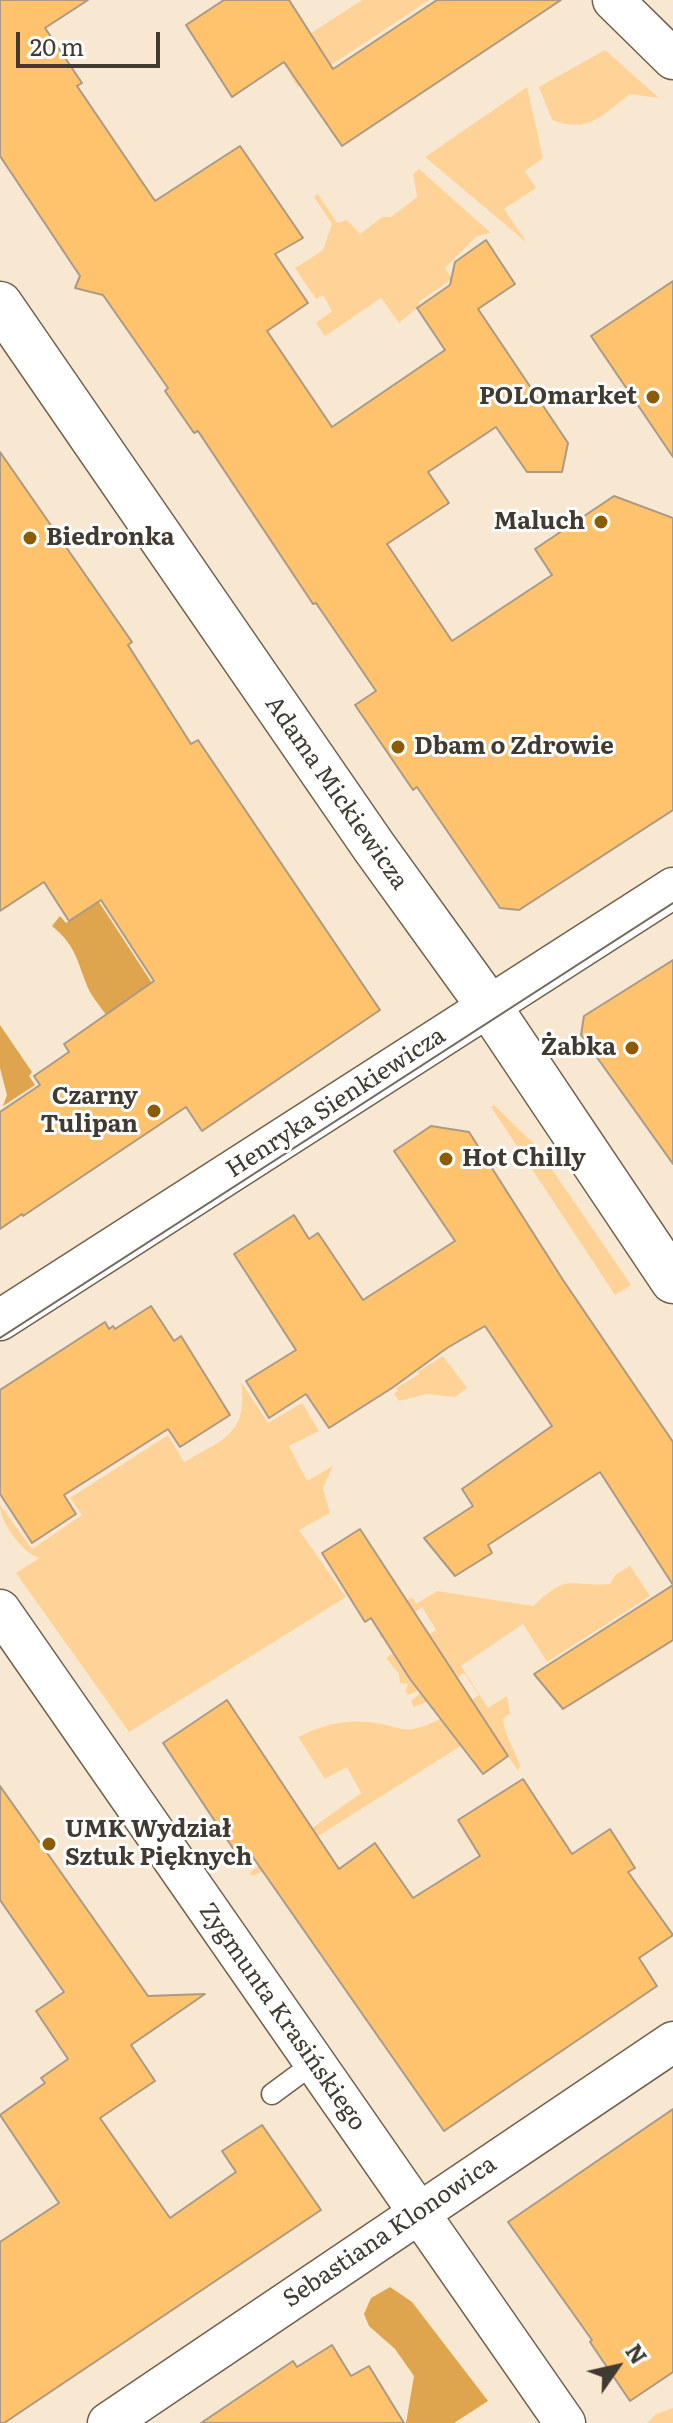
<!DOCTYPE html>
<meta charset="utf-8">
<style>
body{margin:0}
#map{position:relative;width:673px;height:2423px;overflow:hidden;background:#f9e8d1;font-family:Literata,serif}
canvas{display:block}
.north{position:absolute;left:577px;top:2327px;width:80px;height:80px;-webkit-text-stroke:6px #fff;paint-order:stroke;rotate:56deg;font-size:22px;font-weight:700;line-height:32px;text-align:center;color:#413a31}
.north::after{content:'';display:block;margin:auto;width:28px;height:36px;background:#413a31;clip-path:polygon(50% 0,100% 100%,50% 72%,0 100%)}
.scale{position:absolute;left:16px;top:32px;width:144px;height:36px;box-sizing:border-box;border:4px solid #413a31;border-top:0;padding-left:10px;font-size:24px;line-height:28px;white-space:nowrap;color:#413a31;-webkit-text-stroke:6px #fff;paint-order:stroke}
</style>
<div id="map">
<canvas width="673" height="2423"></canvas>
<div class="north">N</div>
<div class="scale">20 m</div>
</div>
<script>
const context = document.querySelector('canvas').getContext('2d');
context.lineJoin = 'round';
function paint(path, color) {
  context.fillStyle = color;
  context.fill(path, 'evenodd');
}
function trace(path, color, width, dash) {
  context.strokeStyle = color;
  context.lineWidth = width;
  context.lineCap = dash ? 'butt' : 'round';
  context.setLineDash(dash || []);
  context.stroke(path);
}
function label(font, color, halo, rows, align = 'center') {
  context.font = font + ' Literata,serif';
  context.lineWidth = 6;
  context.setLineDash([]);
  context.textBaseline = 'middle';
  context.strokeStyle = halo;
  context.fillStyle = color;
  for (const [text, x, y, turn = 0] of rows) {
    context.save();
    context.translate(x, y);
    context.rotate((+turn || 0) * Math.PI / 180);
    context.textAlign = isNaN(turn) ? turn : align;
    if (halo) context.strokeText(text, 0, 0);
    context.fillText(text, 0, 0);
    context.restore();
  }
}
const green = new Path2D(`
 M362,0h67l-131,87c-11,-16 -14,-23 -7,-41z
 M605,50l54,48 -29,-4c-28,21 -41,40 -78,26l-13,-33z
 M527,87l16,71 -18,13 11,17 -32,21 23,34 -102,-86z
 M419,169l72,64 -14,3 -32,32 7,11 -32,22 -2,6 -19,16 -18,-25 -56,38 -9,-13 16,-12 -9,-16 -7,4 -21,-31 28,-18 9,-26 -18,-27 4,-3 19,29 10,-3 13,14 22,-17h9l26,-20 -4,-23z
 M494,1105l42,41 95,139 -16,10 -124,-188z
 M443,1356l24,32 -12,9 -28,-3 -28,7 -5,-7 4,-3 -2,-3 22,-13 1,-4z
 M241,1382l27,41 34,-20 17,28 -30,15 18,35 26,-15 -10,22 7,25 -31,17 47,67 -217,135 -113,-159 23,-15c-16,-5 -39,-35 -39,-53l32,44 50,-34 -12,-17 98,-63 16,27c40,-23 64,-28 57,-80z
 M630,1566l20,30 -103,66 -24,-38 -62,42 27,42 19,-12 3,17 -7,6 2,12 15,34 -2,6 -29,-43 -226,143 -10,5 -4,-3 112,-80 -14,-26 -22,12 -27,-42c28,-14 53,-19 84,-13 10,2 21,7 31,5 24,-5 45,-20 66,-34l-15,-22 -38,26 1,3 -13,5 -3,-6 12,-10 -1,-2 -14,6 -3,-4 3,-7 -8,-1 -1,-9 -13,-16 13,-9 3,3 34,-22 -14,-23 -36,23 -1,9 -5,-2 -1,-18 33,-22 4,7 21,-13 96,15c36,-34 34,-19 77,-22l6,-10z
 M673,2408v15h-26l9,-9z`);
const forest = new Path2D(`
 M76,867l78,119 -45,33c-6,-9 -14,-18 -19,-27 -13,-28 -12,-45 -38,-66l8,-10 6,7 21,-14 -21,-36z
 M0,1025l32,47 -3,4 6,9 -32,21 4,-11 -7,-27z
 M390,2287l22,15 76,99 -34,22h-48l8,-47 -19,-27 -26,-23 -5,-12 7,-16z`);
const building = new Path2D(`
 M0,0h88l-43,28 37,55 -5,3 78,115 85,-55 63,92 -28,16 33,49 -41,28 65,96 113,-77 -28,-42 33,-23 5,-23 31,-22 29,44 -37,25 90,134 -6,29h-35l-31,-45 -68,45 21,31 -62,41 65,97 100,-66 -17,-26 79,-53 59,22v292l-154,100 -19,-2 -83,-121 -4,3 -58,-85 21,-14 -60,-88 -3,1 -115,-173 -4,2 -29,-42 3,-3 -65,-93 -28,-7 5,-12 -80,-120z
 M224,0h65l44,69 104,-69h124l-219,146 -58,-84 -52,35 -46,-72z
 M673,281v176l-82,-121z
 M0,452l132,190 -4,3 63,99 7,-4 182,270 -178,121 -16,-24 -163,109 -1,-2 -22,15v-117l40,-27 -6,-9 35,-24 -5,-8 90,-63 -53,-81 -32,21 -25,-39 -44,29z
 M673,960v204l-92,-129 3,-19z
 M431,1126l38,6 94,148 110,162v143l-73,-113 -112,73 4,8 -37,23 -31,-38 49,-32 -11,-17 90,-63 -67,-100 -38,22 -55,40 -63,40 -23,-34 -37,24 -23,-37 50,-31 -62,-96 60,-39 15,24 9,-6 45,67 92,-59 -61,-90z
 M151,1306l23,35 7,-5 49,79 -50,32 -12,-18 -104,66 12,19 -44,29 -32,-49v-104l105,-68 4,7 4,-3 2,3z
 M360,1529l148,227 -25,18 -73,-95 -39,-61 -6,4 -43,-69z
 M673,1585v55l-110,69 -29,-35z
 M227,1700l112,169 36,-26 38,55 67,-42 -22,-36 65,-41 49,75 38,-25 25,39 -7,4 45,63 -34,23 18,28 -213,145 -194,-278 -10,6 -77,-116z
 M0,1786l148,210 57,-2 -74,51 24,36 -55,37 70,100 66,-46 -14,-21 40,-26 59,85 -317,213h-4v-181l59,-39 -59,-88 45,-32 -4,-5 27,-19 -32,-48 28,-19 -64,-92z
 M673,2109v263l-43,29 -40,-59 2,-2 -84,-118z
 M332,2345l19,31 18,-10 35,57h-203l92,-62 4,6z`);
const service = new Path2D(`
 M272,2094l42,-31`);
const minor = new Path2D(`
 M613,0l60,59
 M0,1320l673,-432
 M0,1610l565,813
 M108,2423l565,-381`);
const tertiary = new Path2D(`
 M0,304l374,543 114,158 185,276`);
const tram = new Path2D(`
 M0,1338l673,-435`);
const markers = [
 [653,397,8,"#8b5c02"],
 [601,522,8,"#8b5c02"],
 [30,538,8,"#8b5c02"],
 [398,747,8,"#8b5c02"],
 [632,1048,8,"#8b5c02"],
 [154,1111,8,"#8b5c02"],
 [446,1159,8,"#8b5c02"],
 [49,1844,8,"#8b5c02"]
];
const poiNames = [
 ["POLOmarket",637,397],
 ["Maluch",585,522],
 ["Biedronka",46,538,"left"],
 ["Dbam o Zdrowie",414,747,"left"],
 ["Żabka",616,1048],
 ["Czarny",138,1097],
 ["Tulipan",138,1125],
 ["Hot Chilly",462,1159,"left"],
 ["UMK Wydział",65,1830,"left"],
 ["Sztuk Pięknych",65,1858,"left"]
];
const streetNames = [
 ["Adama Mickiewicza",336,793,55],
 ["Henryka Sienkiewicza",336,1103,-33],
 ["Zygmunta Krasińskiego",282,2017,55],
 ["Sebastiana Klonowica",390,2232,-34]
];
paint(green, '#ffd397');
paint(forest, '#dea44e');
paint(building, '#ffc36e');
trace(building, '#aa9a85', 2);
trace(service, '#6f614d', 23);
trace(minor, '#6f614d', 43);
trace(tertiary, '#6f614d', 47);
trace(service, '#fff', 20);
trace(minor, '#fff', 40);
trace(tertiary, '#fff', 44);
trace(tram, '#746b5e', 2);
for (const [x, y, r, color] of markers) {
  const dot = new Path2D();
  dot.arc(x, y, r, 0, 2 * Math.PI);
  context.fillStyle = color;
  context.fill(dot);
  trace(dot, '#fff', 3);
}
label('bold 24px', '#413a31', '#fff', poiNames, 'right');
label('24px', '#413a31', '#fff', streetNames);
</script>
